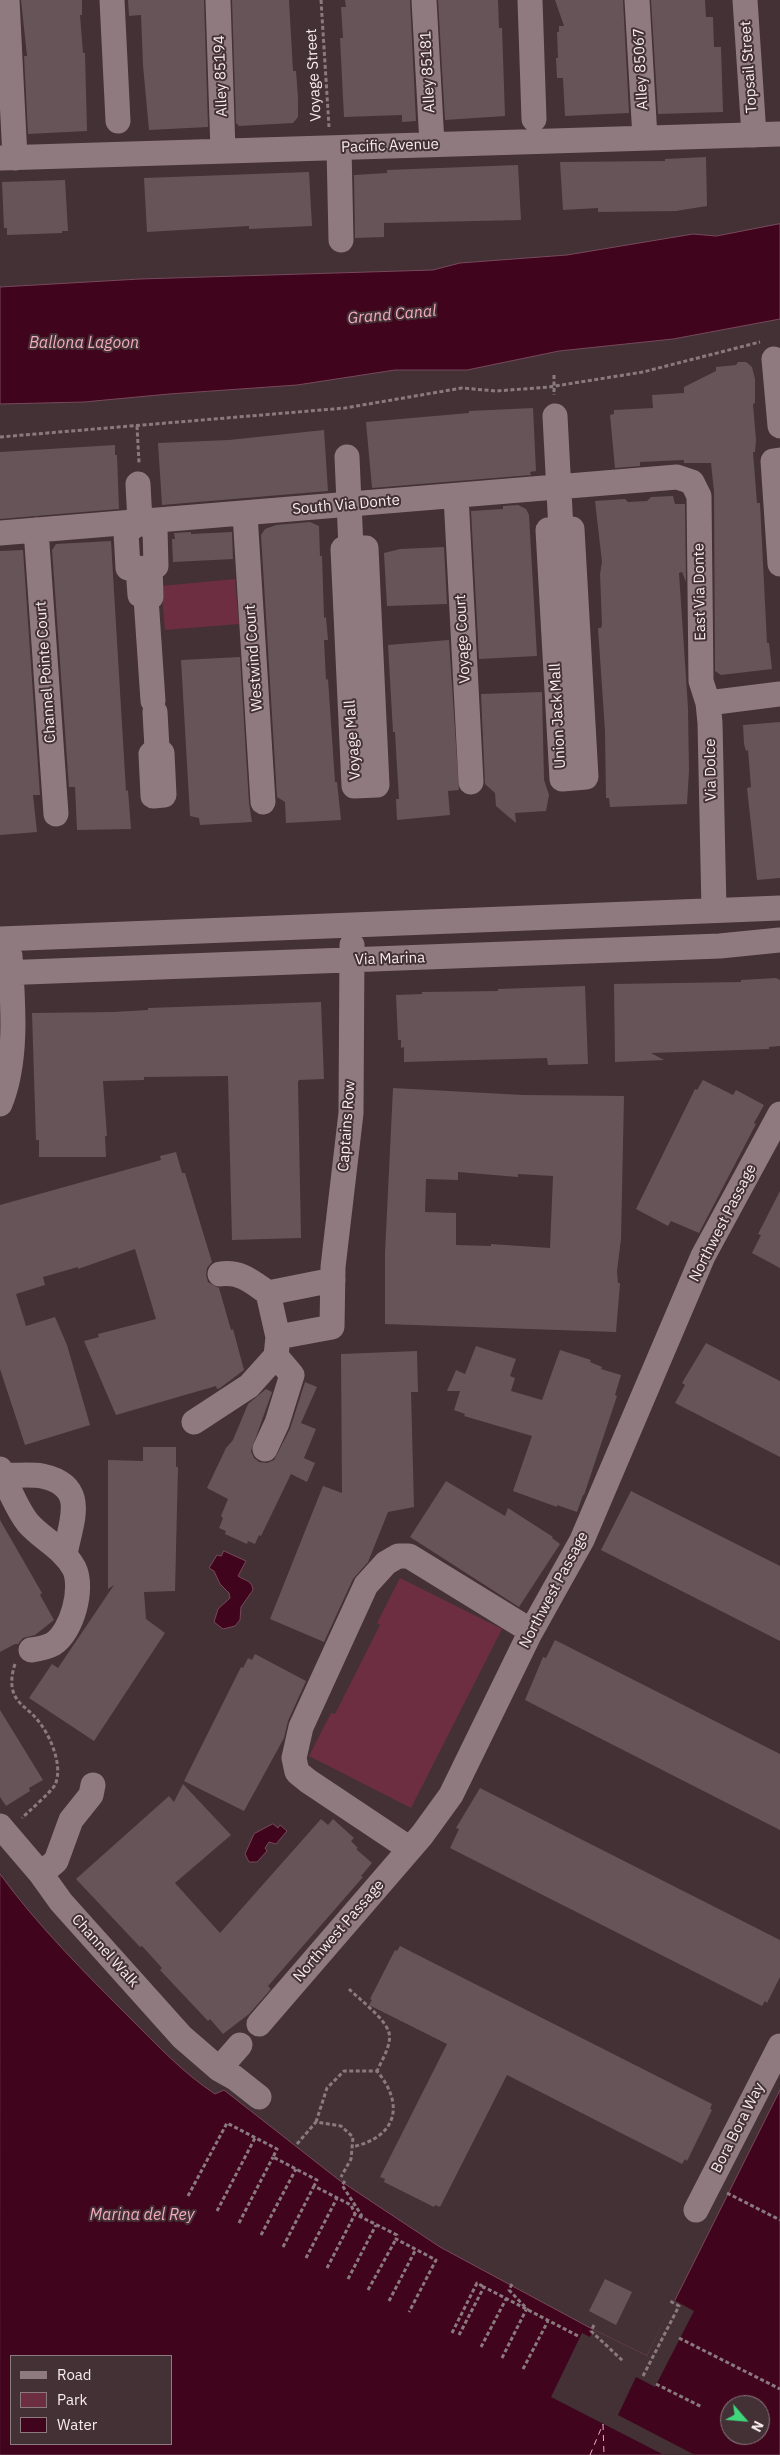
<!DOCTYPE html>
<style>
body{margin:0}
#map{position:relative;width:780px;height:2455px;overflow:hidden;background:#433136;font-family:"IBM Plex Sans",sans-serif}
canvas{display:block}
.legend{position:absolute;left:10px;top:2355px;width:162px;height:90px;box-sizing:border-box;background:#433136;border:1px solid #8b7b7f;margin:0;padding:6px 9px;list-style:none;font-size:15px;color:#f7ebed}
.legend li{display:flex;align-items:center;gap:10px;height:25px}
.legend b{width:25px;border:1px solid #8b7b7f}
.north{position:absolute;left:720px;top:2395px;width:50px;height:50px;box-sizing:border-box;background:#433136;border:1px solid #8b7b7f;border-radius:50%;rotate:117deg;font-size:14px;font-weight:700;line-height:20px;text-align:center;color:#f7ebed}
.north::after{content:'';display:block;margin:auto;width:18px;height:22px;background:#40d77c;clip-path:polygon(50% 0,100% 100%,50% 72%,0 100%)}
</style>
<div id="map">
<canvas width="780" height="2455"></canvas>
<ul class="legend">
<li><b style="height:6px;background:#8f7a7f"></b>Road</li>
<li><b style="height:14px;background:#6d2e42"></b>Park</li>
<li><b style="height:14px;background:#40041c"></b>Water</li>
</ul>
<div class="north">N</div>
</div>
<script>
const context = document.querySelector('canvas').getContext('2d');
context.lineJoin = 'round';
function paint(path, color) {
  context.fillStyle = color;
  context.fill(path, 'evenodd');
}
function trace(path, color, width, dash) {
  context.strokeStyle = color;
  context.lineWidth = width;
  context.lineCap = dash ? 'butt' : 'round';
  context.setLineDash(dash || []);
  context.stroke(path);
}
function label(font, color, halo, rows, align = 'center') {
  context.font = font + ' "IBM Plex Sans",sans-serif';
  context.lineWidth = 4;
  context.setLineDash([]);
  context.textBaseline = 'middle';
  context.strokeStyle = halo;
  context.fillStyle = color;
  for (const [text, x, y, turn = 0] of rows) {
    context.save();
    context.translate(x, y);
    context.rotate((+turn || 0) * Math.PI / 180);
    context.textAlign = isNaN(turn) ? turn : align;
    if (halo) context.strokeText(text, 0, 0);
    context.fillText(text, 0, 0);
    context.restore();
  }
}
const green = new Path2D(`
 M235,579l4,45 -74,6 -4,-44z
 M400,1578l102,51 -91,179 -102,-52 22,-43 4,1 45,-89 -3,-2z`);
const water = new Path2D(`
 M780,224v95l-107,20 -114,12 -92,19h-72l-98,15 -128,9 -85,8 -84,2v-117l140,-8 293,-9 27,-7 107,-8 126,-21 23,2z
 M224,1551l22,10 -8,15c7,5 14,4 15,14l-12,17 -1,13 -5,6 -12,3 -9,-7 4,-13 12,-11 -1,-5 -9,-9 -6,-13 -5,-3 8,-13 4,1z
 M273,1824l5,4 2,-3 7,6 -11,13 -7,-2 -4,6 2,3 -10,11h-8l-4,-8 9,-20z
 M0,1874c36,50 86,100 130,144 27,27 53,55 85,76l9,-4 115,90 101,67 154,83 53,26 133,-266v365h-780zM11,2356h160v88h-160zM730,2405h30v30h-30z`);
const pier = new Path2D(`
 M674,2300l20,11 -39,76 -19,-10 -18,38 77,40h-31l-113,-58 31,-64 8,4 4,-7 53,26z`);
const ferry = new Path2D(`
 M603,2424l1,31
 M590,2455l13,-31`);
const building = new Path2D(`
 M21,0h61v15h-2l3,38h2l2,78 -59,3 -4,-78h3z
 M128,0h76l4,127 -59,3 -6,-65 -2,-50 -12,1z
 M232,0h57l4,71h3l2,26v20l-5,6 -54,3 -3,-3z
 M345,0h65l6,121 -14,1v-7l-58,2 -4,-79h3l-2,-31h5z
 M438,0h60l1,28h3l3,88 -60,4z
 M555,0h68l6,113 -64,3 -2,-38h-6l-1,-20h2l-1,-26h2v-6h5z
 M651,0h54l1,17h7l1,30h7l2,65 -65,2z
 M706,157l1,49 -31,5 -78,1v-4l-35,2 -3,-48 105,-1v-2z
 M518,165l3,55 -137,3v14l-29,1 -1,-63 33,-2v-3z
 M309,172l3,54 -63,3v-3l-102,6 -3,-54z
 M65,180l3,51h-6v2l-55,2v-7h-3l-2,-46z
 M738,362h8l6,5 3,12v24l-2,1 3,36 -1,12h-2l4,51h3l7,140h2l3,26 -51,6 -6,-4 -1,-179 -3,-29h-27v-3l-44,2v4l-25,2 -5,-53 4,-1v-4l39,-2 -1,-13 32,-2v-6l32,-16v-4l20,-2z
 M533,408l3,63 -6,1 1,3 -159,13 -6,-66 103,-9v-2z
 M324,430l4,61 -166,14 -4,-62 71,-3z
 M115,445v10h2l2,54 -119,10v-67z
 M673,496l2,8h10l1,78 -4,-10 -3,1 9,135 1,63 -2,33 -77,3 -1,-9h-3l-1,-67 -7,-103h3l1,-3 -2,-51 2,-12 -7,-61 30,-2 3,3 19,-1 4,-4z
 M518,505l8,4 3,6 8,141 -58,3 -8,-148 32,-2v-3z
 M310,522l9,4 1,30h2l2,62 2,-1 2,23h-4l2,40 2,-1 7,103h2l4,38 -55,3 -1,-21 -8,-5 -16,-262 4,-6 11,-4z
 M191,532v2l41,-2 1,27 -60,3 -1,-23h3l-1,-6z
 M111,541l15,250 2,-1 3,39 -54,1 -2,-43h-6l-17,-237 4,-6z
 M444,547l3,57 -60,2 -3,-53 16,-4z
 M23,550l17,245h-7l4,37 -37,3v-284z
 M449,640l10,150 -11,1 2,24 -53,5 -1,-21h3l-2,-32 -2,-35h-2l-5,-87z
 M240,657l9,146 3,19 -52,3 -1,-7 -9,-2 -9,-156z
 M542,692l2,88 5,15 -3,16 -31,2 1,10 -20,-17 -1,-13 -10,-9 -4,-90z
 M780,722v156l-23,2 -10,-92 4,-1 -3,-37 -2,1 -2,-7 -1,-19z
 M776,978l4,2v66l-11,1v2l-118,4 13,7 -49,2 -1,-78 127,-2v-2z
 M585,986l3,78 -40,1 -1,-7 -143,4v-15l-3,1v-8h-3l-2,-45 26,-1v-2l76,-1v-2z
 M321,1002l3,77 -25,1 -1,2 3,156 -69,2 -4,-164 -84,1v3l-41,1 4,55h-2l1,21h-67v-17h-3l-4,-127 81,-1 35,-2v-2z
 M703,1080l30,15 3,-5 28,15 -10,18 2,1 -57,109 -28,-12 -3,5 -32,-17 59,-120 2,1z
 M393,1088l130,7 101,1 -3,143 -4,32 1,12h2l-4,49 -231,-8v-71zM458,1172l60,5v-3l35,2 -3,72 -59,-4v2l-35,-1v-32l-31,-1 1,-33 32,1z
 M176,1152l6,21h3l27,89 -5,6 -1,7 2,7 11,6 12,42 2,-1 11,41 -24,18 -3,1 -1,-3 -100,29 -32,-74 15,-4 -1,-3 58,-15 -21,-70 -57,20v-2l-35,10 2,8 -29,9 10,32 29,-9 12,28 23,80 -65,20 -25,-76v-164l161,-45 -1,-4z
 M780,1191v77l-28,-15 9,-18 -3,-1z
 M706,1343l74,38v76l-105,-54 10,-18 -3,-2z
 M476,1346l40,13 -6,17 5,2 -4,13 31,9 18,-50 31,10 -1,2 12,5 -1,2 20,6 -6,20 2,1 -33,99h-1l-6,17 -20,-7v2l-44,-16 19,-55 -68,-20 1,-2 -11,-4 6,-19h-13l9,-21 9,4z
 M417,1351l1,41h-7l3,115 -26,5 -20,50 -15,17 -29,63 -54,-23 53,-133 19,7 -1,-139z
 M305,1382l12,5 -16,36 15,6 -12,29 11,5 -8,19 -16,-8 -30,62 -2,-1 -4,9 -7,-3 -1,3 -22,-10 1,-3 -7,-3 4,-10 -2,-2 7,-17 -21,-11 19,-40 7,-8 15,-36 18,-15 6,3 -21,59 3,7 5,4 8,1 7,-3 16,-31z
 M143,1447h33v20h2l-3,124 -31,1 2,27 19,14 -71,108 -65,-43 23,-34 6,4 56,-83 -6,4v-129l35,1z
 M446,1481l59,35 3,-8 45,29 -1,1 8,6 -41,63 -109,-70z
 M631,1491l149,75v75l-179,-91z
 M0,1520l42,73 -2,2 14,25 -19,15 -12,3 -5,6h-3l-15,8z
 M555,1640l225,114v76l-255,-130 18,-43 3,1z
 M255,1654l51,27 -18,40 -4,17 -40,73 -60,-30 57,-114 2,1 5,-10 4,2z
 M0,1710l43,70 -14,8 1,3 -24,15 -6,-9z
 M183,1784l48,51 -56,48 45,50 101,-114 7,6 5,-6 21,19 -3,3 7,7 -2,1 16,14 -11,13 2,1 -95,109 3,3 -22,25 -26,20 -13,-15 -2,2 -48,-51 2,-2 -20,-22 -2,1 -64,-68 93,-83 5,6z
 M480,1788l300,152v37l-13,26 -2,-2 -3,5 -312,-158 9,-19 -3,-1z
 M400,1946l312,158 -2,5 2,1 -25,51 -2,-2 -3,5 -175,-89 -67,132 -5,-2 -1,2 -50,-25 1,-3 -5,-2 67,-133 -78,-39 3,-5 -2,-1 25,-49 2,1z
 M605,2279l27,13 -16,33 -27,-14z`);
const path = new Path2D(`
 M321,0l8,127
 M554,375v20
 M137,426l2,37
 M0,437l345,-29 117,-20 34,3 53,-4 94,-15 117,-30
 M15,1664c-3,9 -5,20 -1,30 4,10 14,15 21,23 14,15 29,48 20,68 -3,6 -27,27 -33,33
 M349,1989c10,10 37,30 40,44 3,11 -7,27 -12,38
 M316,2122l11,-34 17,-17h33c28,34 20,66 -25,76
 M297,2144l19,-22 25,4 12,11 -2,22 -10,18
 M345,2181l-3,4 20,31
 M727,2193l53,27
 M188,2196l39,-73 50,26 -4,8 44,23 -3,6 37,19 4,9 42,21 -1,4 40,21 -27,52
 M217,2211l38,-73
 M239,2223l34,-66
 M261,2235l35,-66
 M283,2247l31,-61
 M306,2258l31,-60
 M327,2268l28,-54
 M348,2279l28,-54
 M512,2284l-3,6 19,20
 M368,2290l28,-51
 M389,2301l27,-52
 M594,2325l-3,6 32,30
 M452,2333l25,-50 7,4
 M459,2335l25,-48 96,50
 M679,2338l101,51
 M481,2347l25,-48
 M502,2358l24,-48
 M523,2369l25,-48
 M643,2376l36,-70 -9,-5
 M656,2384l46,23`);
const minor = new Path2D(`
 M7,0l8,158
 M112,0l6,121
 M218,0l5,151
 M424,0l8,144
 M530,0l4,119
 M637,0l8,138
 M745,0l9,135
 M339,148l2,92
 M0,158l780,-24
 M774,359l6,67
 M555,416l6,114
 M347,457l4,91
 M780,460l-7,1 7,103
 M138,484l2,38
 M456,496l15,286
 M245,514l18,288
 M140,522l15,7 1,37h-6l1,31 -5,1 7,103
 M572,529l14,248 -24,2 -14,-249z
 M36,530l20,284
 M0,533l677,-56 15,5 7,14 2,185 7,22
 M351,548h15l11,237 -23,1 -11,-237z
 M140,595l-2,-27h-10l-2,-36 14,-10
 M155,712l2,36 5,5 2,42 -11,1 -2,-42 6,-6
 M714,910l-4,-187 -2,-20 72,-9
 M0,939l780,-31
 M0,973l720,-27 60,-6
 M0,1104c18,-44 13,-101 10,-148
 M220,1274c21,-3 32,8 48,19l10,44
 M268,1293l65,-13
 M194,1422l55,-36 27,-30
 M265,1449l12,-26 15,-48 -16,-19 2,-19 54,-10 1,-60 18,-154 1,-168
 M0,1469c8,17 16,39 28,54 14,16 35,25 46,45 10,20 -2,64 -21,76 -7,4 -14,5 -22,6
 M3,1475c13,1 27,-1 39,1 47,10 29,45 23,78
 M0,1826l41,48 20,28 121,135 37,32 16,9 24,19
 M410,1849l-102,-68 -11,-9 -3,-14 7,-31 65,-142 20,-22 12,-7h11l122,75
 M41,1874l15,-13 15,-41 20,-25 2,-10
 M259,2024l163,-189 29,-40 78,-160 53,-95 121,-284 77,-142
 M219,2069l21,-24
 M696,2210l84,-164`);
const streetNames = [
 ["Topsail Street",749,67,-94],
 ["Alley 85067",641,69,-93],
 ["Alley 85181",428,72,-93],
 ["Voyage Street",314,75,-93],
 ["Alley 85194",221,76,-92],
 ["Pacific Avenue",390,146,-2],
 ["South Via Donte",346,505,-5],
 ["East Via Donte",700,592,-91],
 ["Voyage Court",463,639,-93],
 ["Westwind Court",254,658,-94],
 ["Channel Pointe Court",46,672,-94],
 ["Union Jack Mall",558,716,-93],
 ["Voyage Mall",353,740,-94],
 ["Via Dolce",711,770,-91],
 ["Via Marina",390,959,-2],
 ["Captains Row",347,1126,-86],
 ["Northwest Passage",723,1223,-63],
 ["Northwest Passage",554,1590,-62],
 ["Northwest Passage",339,1931,-49],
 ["Channel Walk",105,1951,48],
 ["Bora Bora Way",738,2128,-63]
];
const waterNames = [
 ["Grand Canal",392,315,-5],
 ["Ballona Lagoon",84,343],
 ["Marina del Rey",142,2215]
];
paint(green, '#6d2e42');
paint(water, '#40041c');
trace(water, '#77495b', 1);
paint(pier, '#433136');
trace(ferry, '#f3acbe', 1, [6, 5]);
paint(building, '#675458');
trace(path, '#8a7a7e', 3, [4, 2.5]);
trace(minor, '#8f7a7f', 25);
label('15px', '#f7ebed', '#433136', streetNames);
label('italic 16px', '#f3acbe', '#433136', waterNames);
</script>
